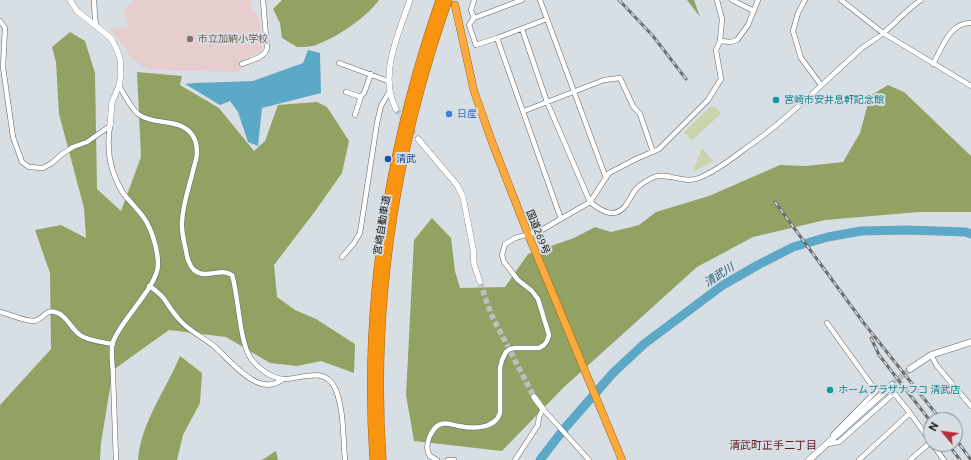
<!DOCTYPE html>
<meta charset="utf-8">
<style>
body{margin:0}
#map{position:relative;width:971px;height:460px;overflow:hidden;background:#d8dfe4;font-family:Ubuntu,sans-serif}
canvas{display:block}
.north{position:absolute;left:923px;top:412px;width:40px;height:40px;box-sizing:border-box;background:#d8dfe4;border:1px solid #868b8f;border-radius:50%;rotate:299deg;font-size:11px;font-weight:700;line-height:16px;text-align:center;color:#0c0e0f}
.north::after{content:'';display:block;margin:auto;width:14px;height:18px;background:#bb2b3c;clip-path:polygon(50% 0,100% 100%,50% 72%,0 100%)}
</style>
<div id="map">
<canvas width="971" height="460"></canvas>
<div class="north">N</div>
</div>
<script>
const context = document.querySelector('canvas').getContext('2d');
context.lineJoin = 'round';
function paint(path, color) {
  context.fillStyle = color;
  context.fill(path, 'evenodd');
}
function trace(path, color, width, dash) {
  context.strokeStyle = color;
  context.lineWidth = width;
  context.lineCap = dash ? 'butt' : 'round';
  context.setLineDash(dash || []);
  context.stroke(path);
}
function label(font, color, halo, rows, align = 'center') {
  context.font = font + ' Ubuntu,"Noto Sans JP",sans-serif';
  context.lineWidth = 4;
  context.setLineDash([]);
  context.textBaseline = 'middle';
  context.strokeStyle = halo;
  context.fillStyle = color;
  for (const [text, x, y, turn = 0] of rows) {
    context.save();
    context.translate(x, y);
    context.rotate((+turn || 0) * Math.PI / 180);
    context.textAlign = isNaN(turn) ? turn : align;
    if (halo) context.strokeText(text, 0, 0);
    context.fillText(text, 0, 0);
    context.restore();
  }
}
const education = new Path2D(`
 M134,0h117v8l8,9 3,34 -22,10 1,11 -92,-2 -18,-12 -4,-8 -18,-22 19,-1 -4,-18z`);
const green = new Path2D(`
 M711,106l6,2 4,6 -29,26 -8,-8z
 M702,148l11,13 -20,11z`);
const forest = new Path2D(`
 M282,0h97c-13,18 -42,37 -63,45 -6,2 -13,2 -19,2l-15,-9 -2,-15 -7,-14z
 M687,0h7l6,17z
 M70,32l15,9 10,32 2,116 24,22 20,-54 -4,-85 45,4 -2,9 39,23 35,43 11,-10 13,-36 39,-3 10,5 22,34 -7,32 -26,37 -42,55 3,32 18,13 21,9 39,25 -1,29 -33,-12 -24,5 -27,-3 -44,-26 -57,-7 -56,40 -12,73 -1,17h-100v-55l51,-56 -1,-76 -15,-43 26,-5 25,13 -2,-30 -25,-94 -3,-52 -4,-15z
 M888,85l16,7 67,64v56h-52l-94,8 -72,17 -56,30 -134,121 -61,63 -88,-10 -8,-46 8,-155 18,-22 19,20 4,33 5,17 45,-1 23,-33 46,-16 21,-11 16,5 28,-7 17,-13 53,-16 71,-31 26,1 37,-4 17,-29 10,-37z
 M180,356l22,17 -2,30 -17,32 -6,25h-39c3,-38 28,-70 42,-104z
 M276,451l2,9h-16z`);
const water = new Path2D(`
 M308,50l12,3 1,40 -59,15 -4,38 -10,-4 -10,-30 -8,-11 -10,4 -35,-21 10,-1 58,-2 50,-18z`);
const river = new Path2D(`
 M540,460l24,-31 49,-56 31,-29 79,-59 35,-20 35,-18 35,-10 33,-6 46,-1 59,2 5,2`);
const tertiaryTunnel = new Path2D(`
 M396,109l22,30
 M480,282l11,32 43,83`);
const secondaryTunnel = new Path2D(`
 M892,385l18,-16`);
const minor = new Path2D(`
 M94,0l1,19 2,8
 M474,0l-3,10 3,8 -5,7 7,20 21,-7 50,-19
 M540,0l66,178
 M732,0l22,11
 M805,0l-7,13 -5,18 8,27 20,27
 M841,0l42,33 88,53
 M474,18l48,-18
 M0,21l5,7 -2,39 10,70 9,25 7,5 14,1 9,-5 10,-9 11,-7 14,-5 23,-16
 M522,29l25,73 43,100c11,9 25,18 36,3 4,-5 6,-11 10,-16 5,-5 11,-9 18,-12 13,-5 29,7 45,1 15,-6 30,-17 43,-27 44,-30 81,-68 120,-103 7,-5 14,-9 20,-14 14,-11 24,-24 39,-34
 M497,38l64,181
 M720,41l11,1 6,-2 11,-15 10,-25
 M339,63l49,18
 M242,64c9,-4 23,-6 25,-16l-4,-48
 M933,64c9,-16 17,-42 38,-41
 M119,86c6,9 11,21 19,28 16,12 43,3 55,22 3,5 4,11 4,17 0,6 -3,12 -4,18 -4,16 -10,33 -11,50 -1,10 2,20 4,30 1,7 3,14 8,19 12,10 26,-3 38,5 7,22 7,69 20,85 7,9 19,18 31,19 17,1 41,-14 52,9 9,20 8,50 10,72
 M346,92l12,4h3l3,-3 7,-19
 M524,111l80,-31 16,-2 13,28 7,8 13,38
 M355,115l6,-19
 M110,126c-4,24 0,46 13,67 7,9 15,16 21,25 8,11 14,33 14,46 0,23 -37,55 -45,78 -3,8 0,25 0,33 1,29 2,57 3,85
 M342,257l12,-14 6,-10 17,-110 4,-17 8,-14
 M149,286c16,9 18,20 29,32 9,12 25,19 37,29 16,14 44,52 68,32
 M0,312c9,2 24,9 33,9 9,0 12,-12 22,-9 12,3 15,16 25,23 8,6 22,7 33,9
 M827,323l49,68 -43,44
 M931,355l6,11 34,40
 M828,444l11,-2 55,-49 16,20 21,29
 M932,444l12,16
 M437,460l-7,-4c-4,-6 -3,-11 -1,-18 2,-5 6,-12 12,-14 6,-2 12,1 18,2 14,3 36,3 41,-13v-45l2,-8 4,-8 4,-3 5,-1h24l5,-3 3,-4 2,-6 -11,-36 -6,-8 -14,-11 -14,-18 -2,-7 3,-11 10,-6 25,-7 50,-29 19,-29 27,-14 23,-10 49,-49 13,-21 -5,-29 4,-9 2,-22 -5,-19
 M448,460h6
 M515,460l23,-35 1,-8 4,-8 46,51
 M859,460l51,-47
 M910,460l21,-18`);
const tertiary = new Path2D(`
 M70,0l7,11 34,27 6,12 3,8 1,17 -2,11 -7,16 -2,24
 M396,109c-18,-34 3,-76 14,-109
 M418,139l39,46 6,12 10,51 1,16 6,18
 M534,397l9,12`);
const secondary = new Path2D(`
 M910,369l21,-14 40,-13
 M809,460l83,-75`);
const trunk = new Path2D(`
 M455,5l19,86 18,51 36,92 94,226`);
const motorway = new Path2D(`
 M374,460c-11,-157 15,-312 66,-460
 M382,460c-11,-157 14,-312 66,-460`);
const rail = new Path2D(`
 M619,0l34,36 33,43
 M775,202l88,120 78,98
 M871,338l8,17 52,67
 M955,438l16,22
 M948,444l12,16`);
const markers = [
 [190,39,4,"#8d6e63"],
 [776,100,4,"#0f9aa8"],
 [449,114,4,"#3f7fe0"],
 [388,159,4,"#1a4fb4"],
 [830,390,4,"#0f9aa8"]
];
const educationNames = [
 ["市立加納小学校",198,39]
];
const cultureNames = [
 ["宮崎市安井息軒記念館",784,100],
 ["ホームプラザナフコ 清武店",838,390]
];
const shopNames = [
 ["日産",457,114]
];
const transitNames = [
 ["清武",396,159]
];
const streetNames = [
 ["宮崎自動車道",382,225,-81],
 ["国道269号",538,232,68]
];
const waterNames = [
 ["清武川",719,275,-33]
];
const neighbourhoodNames = [
 ["清武町正手二丁目",773,445]
];
paint(education, '#e7cdcd');
paint(green, '#c9d4ad');
paint(forest, '#92a263');
paint(water, '#5ca8c7');
trace(river, '#5ca8c7', 9);
trace(tertiaryTunnel, '#b9c0c4', 5.5, [5.5, 3]);
trace(secondaryTunnel, '#b9c0c4', 6, [6, 3]);
trace(minor, '#5f656a', 5.5);
trace(tertiary, '#5f656a', 6);
trace(secondary, '#5f656a', 7);
trace(trunk, '#a5650f', 8);
trace(motorway, '#a5650f', 9);
trace(minor, '#fff', 4.5);
trace(tertiary, '#fff', 5.5);
trace(secondary, '#fff', 6);
trace(trunk, '#faaa3f', 7);
trace(motorway, '#f8940f', 8);
trace(rail, '#6b6f72', 3);
trace(rail, '#d8dfe4', 1.5, [4.5]);
for (const [x, y, r, color] of markers) {
  const dot = new Path2D();
  dot.arc(x, y, r, 0, 2 * Math.PI);
  context.fillStyle = color;
  context.fill(dot);
  trace(dot, '#d8dfe4', 1.5);
}
label('10px', '#785e54', '#d8dfe4', educationNames, 'left');
label('10px', '#0d838f', '#d8dfe4', cultureNames, 'left');
label('10px', '#366cbe', '#d8dfe4', shopNames, 'left');
label('10px', '#164399', '#d8dfe4', transitNames, 'left');
label('10px', '#0c0e0f', '#d8dfe4', streetNames);
label('italic 11px', '#1d596f', '#d8dfe4', waterNames);
label('11px', '#611c21', '#d8dfe4', neighbourhoodNames);
</script>
